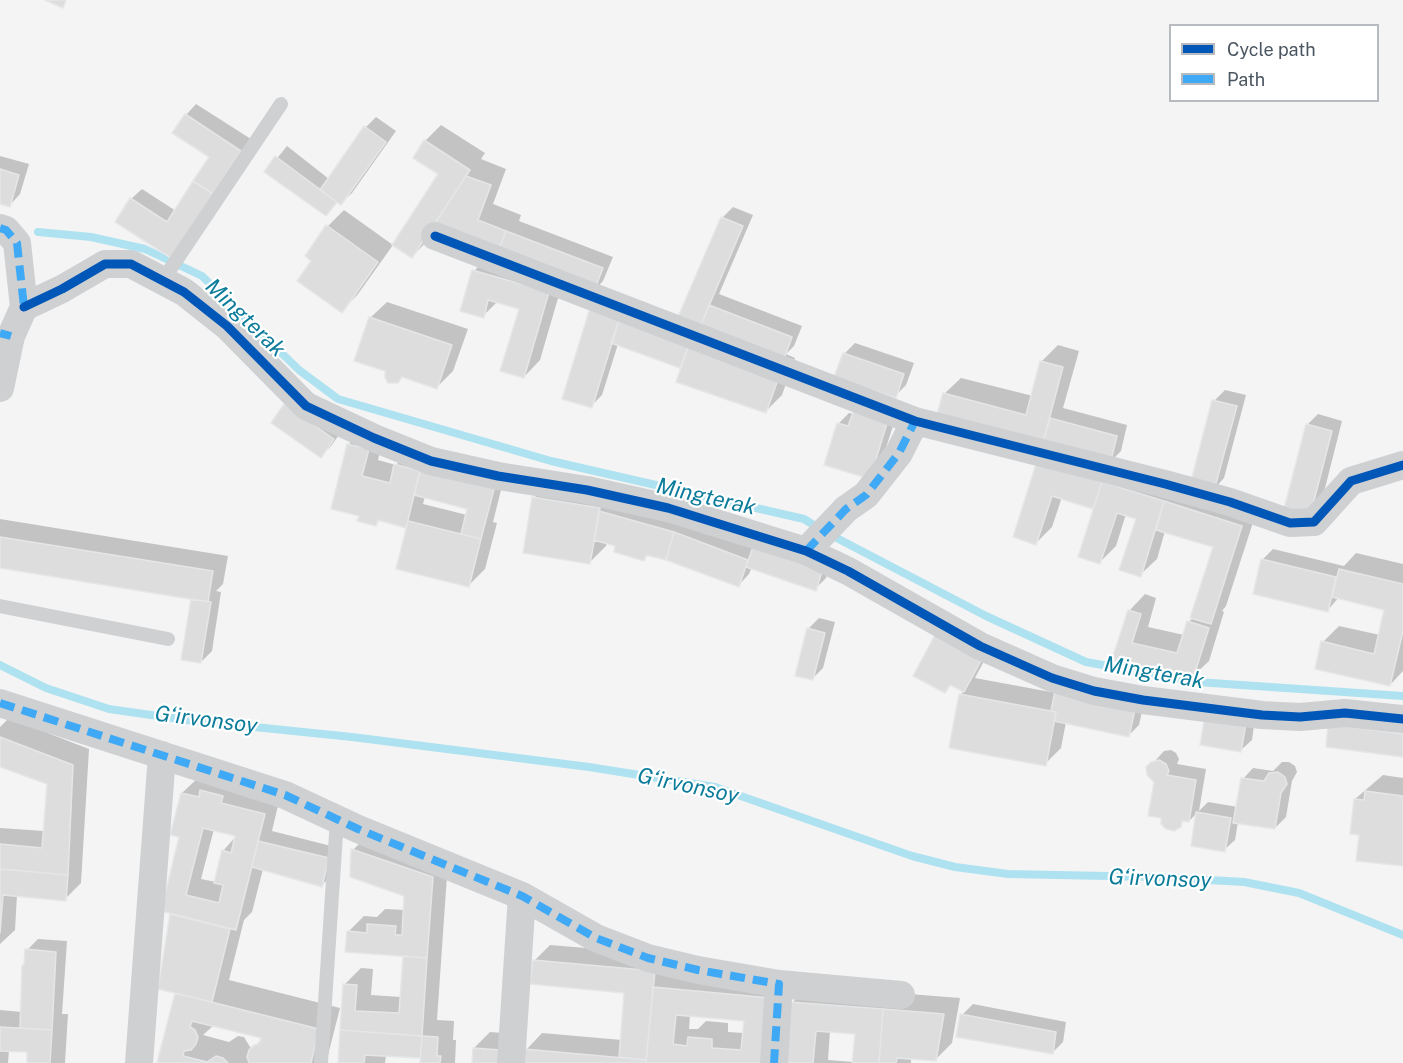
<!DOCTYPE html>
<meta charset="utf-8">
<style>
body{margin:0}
#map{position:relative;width:1403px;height:1063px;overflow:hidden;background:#f4f4f4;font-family:"Public Sans",sans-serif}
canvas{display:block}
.legend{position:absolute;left:1169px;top:24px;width:210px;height:78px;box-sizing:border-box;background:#fff;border:2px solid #b7bbc0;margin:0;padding:8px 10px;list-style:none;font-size:18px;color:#4a5661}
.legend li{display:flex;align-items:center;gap:12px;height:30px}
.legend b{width:30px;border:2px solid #b7bbc0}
</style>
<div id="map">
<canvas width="1403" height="1063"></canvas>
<ul class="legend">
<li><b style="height:8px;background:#0057b8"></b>Cycle path</li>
<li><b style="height:8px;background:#3fa9f5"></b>Path</li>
</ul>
</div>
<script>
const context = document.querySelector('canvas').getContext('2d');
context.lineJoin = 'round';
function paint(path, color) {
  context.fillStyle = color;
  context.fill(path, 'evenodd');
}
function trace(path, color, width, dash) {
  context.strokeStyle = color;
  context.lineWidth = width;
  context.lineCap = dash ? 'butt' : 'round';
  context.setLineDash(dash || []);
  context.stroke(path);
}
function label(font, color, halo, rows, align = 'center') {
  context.font = font + ' "Public Sans",sans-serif';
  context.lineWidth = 4.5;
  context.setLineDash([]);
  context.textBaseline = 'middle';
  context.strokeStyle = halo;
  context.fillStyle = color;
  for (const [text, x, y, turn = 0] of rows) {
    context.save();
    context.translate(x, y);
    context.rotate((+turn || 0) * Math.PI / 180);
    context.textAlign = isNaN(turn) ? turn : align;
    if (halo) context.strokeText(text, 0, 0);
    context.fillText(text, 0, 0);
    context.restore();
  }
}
const shadow = new Path2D(`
 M196,104l55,35 -69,107 -51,-47 11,-10 34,22 35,-54 -25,-42z
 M376,117l20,14 -44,62 -11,10v-7l-8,9 -67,-33 21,-26 42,33 37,-52z
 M441,125l44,28 -4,6 25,10 -13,35 28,11 -2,6 94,36 -10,24 -10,11 -30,-11 -23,79 -16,17 -3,-69 -23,-7 -15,15 -9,-45 17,-17 -63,-14 -16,17 28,-83 -15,-33z
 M0,156l29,8 -9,30 -10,11 -10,-3z
 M733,207l20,8 -34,79 83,32 -8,20 -8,8 9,4 -13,37 -17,17 -81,-50 -4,4 -62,-22 -16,51 -11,11v-97l89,8 42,-99z
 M344,210l49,35 -35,49 -16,17 -29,-50 15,-35z
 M387,302l81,27 -15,42 -16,16 -67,-69z
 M855,343l59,20 -8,22 -11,11 -51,-42z
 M1058,345l21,6 -16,57 64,17 -6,26 -12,12 148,47 -31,96 -4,5 2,1 -15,49 -17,16 -79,-16 16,-50 16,-17 11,4 -8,29 36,8 4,-13 4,-3 23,-72 -50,-16 -8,28 -17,16 -3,-57 -11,-4 -10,32 -16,16 -5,-54 -33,-11 -10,30 -16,16 2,-81 -94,-68 17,-16 72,18 9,-35z
 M1225,390l21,5 -22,83 -10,11v-88z
 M295,394l49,34 -13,18 -10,10z
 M898,410l-18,57 -42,-43 11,-11 5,1z
 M1318,414l24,7 -21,83 -11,10 -3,-89z
 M365,428l19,5 -6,27 18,5 16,-16 92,29 -11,44 4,1 -12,46 -16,16 -61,-59 -28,-6 -4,4 -15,-9 -13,-70zM425,496l44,11 -2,8 -44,-11z
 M550,482l283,76 -7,20 -11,11 -63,-22 -3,7 -10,11 -90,-31 -5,5 -27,-14 -10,-3 -1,4 -16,16 -56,-64z
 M0,519l228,37 -5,28 -7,7 5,1 -9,59 -11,11 -8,-64 -193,-31z
 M1273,549l71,17 12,-13 47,11v107l-13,14 -67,-43 16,-16 41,9 6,-26 -47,-12 -11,13 -66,-50z
 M819,618l16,4 -12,46 -11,11 -4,-50z
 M992,646l-17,32 81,15 89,5 -6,27 -10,10 -63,-13 -5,26 -16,16 -84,-70 3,-3 -12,-7 -7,7 -30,-16z
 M1217,706l39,6 -4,28 -11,10z
 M9,718l80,31 -8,134 -16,16 -48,-4 -2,35 -15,14v-116l44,3 4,-48 -48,-17v-39z
 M1171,750l5,3 3,6 -2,5 29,5 -7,42 9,-9 30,5 5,-28 10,-11 20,3 9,-9h7l6,4 2,6 -5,9 -6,36 -11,11 -37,-6 -3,18 -11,10 -32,-5 6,-33 -9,9 -4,-1 -5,5 -24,-44 -3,-18 11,-12z
 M1383,775l20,3v87l-42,-31 -6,-35z
 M199,777l81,20 -8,34 67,17 -6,26 -11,11 -59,-16 -11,43 -8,8 -15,60 111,28 -14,55h-167l18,-71 -17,-4 12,-75 9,-77 1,-43zM214,829l23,6 -14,16 -7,31 -15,-3zM214,1025l48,12v2l-9,9 -3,-1 -6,-10 -6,-1 -9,6 -26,-7z
 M369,834l79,27 -11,159 17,1 -1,19h3l-1,23h-34l1,-6 -36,-2 -1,8h-46l5,-78 17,-17 12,1 -2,26 30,2 3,-42 -56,-23 16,-16 13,1 8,-8 20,1 1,-15 -53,-45z
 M38,939l29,2 -5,73h6l-3,49h-37l1,-12 -20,-1 -1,13h-8v-53l22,2 2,-47 2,-2 1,-13z
 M550,945l120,10 117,27 -8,81h-255l2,-13 16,-17 80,7 4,-48 -92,-31zM690,1015l56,4 -2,14 -16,-1v-9l-22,-2 -8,8h-9z
 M808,986l152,12 -8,45 -16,16 -25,-2v6h-124l5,-60zM830,1031l26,2 -2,29 -26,-2z
 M973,1004l93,18 -3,20 -11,11 -90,-38z
 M490,1032l25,2 -2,29h-40l1,-15z`);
const stream = new Path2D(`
 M38,232l53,5 54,12 57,27 97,94 39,29 213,62 253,58 16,10
 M831,535l155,81 100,46 111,20 206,14
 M0,665l46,23 63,21 77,11 166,17 237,30 126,20 197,69 43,11 53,7 148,3 88,5 55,11 104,42`);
const building = new Path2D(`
 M45,0h21l-3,8z
 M185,114l56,37 -28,43 -20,-13 16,-24 -37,-24z
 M364,126l22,16 -45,63 -21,-15z
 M424,140l46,30 -58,88 -20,-13 46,-71 -25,-16z
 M275,156l62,46 -11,14 -62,-44z
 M0,169l19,6 -9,32 -10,-3z
 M466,176l25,9 -13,35 28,11 -10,26 -67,-25z
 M193,181l20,13 -42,64 -56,-36 15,-24 37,24z
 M721,217l22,9 -43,101 -22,-10z
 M326,225l52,37 -36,51 -45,-32 14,-20 -6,-5z
 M506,231l97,37 -10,26 -97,-37z
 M472,270l77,22 -25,86 -24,-7 19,-62 -31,-9 -4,18 -24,-7z
 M709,305l83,32 -8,22 -84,-32z
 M590,308l30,9 -28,91 -30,-9z
 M369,317l83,28 -15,44 -35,-12 -4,6h-10l-3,-5v-7l-31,-10z
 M620,317l70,25 -10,26 -69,-25z
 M690,342l90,32 -14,39 -90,-31z
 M843,353l61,21 -8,24 -62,-21z
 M1040,361l23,6 -21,79 -106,-28 7,-25 83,22z
 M1212,400l25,6 -23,85 -24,-6z
 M284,404l50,35 -13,19 -50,-35z
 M854,410l34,10 -18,59 -46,-14 13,-42 11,3z
 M1050,418l67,18 -7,28 -68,-18z
 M1306,424l26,7 -22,85 -26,-7z
 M347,444l22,5 -7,27 28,7 4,-19 26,7 -14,57 -28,-8 -2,6 -19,-5 2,-5 -28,-7z
 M1037,461l65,21 -9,27 -41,-13 -16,49 -23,-8z
 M420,471l74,18 -13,50 -20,-5 6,-25 -53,-14z
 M1102,482l62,19 -23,76 -22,-7 17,-51 -19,-6 -17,51 -22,-7z
 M532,497l68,11 -10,56 -67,-11z
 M1164,501l78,25 -31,98 -21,-6 23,-71 -57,-17z
 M599,511l75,21 -8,28 -20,-5 -2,6 -30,-9 1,-6 -21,-6z
 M408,521l73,18 -12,48 -73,-18z
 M674,532l74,28 -9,27 -73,-27z
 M0,537l213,34 -5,31 -208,-34z
 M754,544l69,24 -7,23 -70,-24z
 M1261,559l75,18 -8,35 -75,-18z
 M1339,569l64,15v47l-13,55 -75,-17 6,-28 53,13 10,-44 -52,-13z
 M191,599l20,3 -10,61 -20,-3z
 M1128,610l13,4 -9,29 45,10 10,-32 22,7 -16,51 -82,-17z
 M807,628l18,5 -12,47 -18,-4z
 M936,633l47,24 -19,35 -14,-7 -5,8 -32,-17z
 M1055,691l80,18 -6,28 -75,-16 2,-9 -5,-1z
 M959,694l97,18 -10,54 -97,-18z
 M1205,716l41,7 -5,29 -41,-7z
 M1328,724l75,10v23l-77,-10z
 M0,737l73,28 -5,110 -68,-6v-25l42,4 5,-64 -47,-17z
 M1159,760l7,4 3,7 -2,4 29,5 -7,42 -7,-1 -1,6 -7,4 -8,-2 -5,-5v-6l-13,-2 6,-34 -7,-7 -1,-8 5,-5z
 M1278,772l7,5 2,7 -6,9 -6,36 -42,-6 8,-45 23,3 5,-8z
 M200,790l23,6 -2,7 44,11 -29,116 -75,-19 18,-74 -9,-2 11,-42 18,4zM203,828l32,8 -4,17 -9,-3 -8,33 9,2 -4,18 -33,-8z
 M1365,791l38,5v70l-47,-5 3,-26 -9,-1 4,-35 10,1z
 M1196,812l35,6 -6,34 -34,-6z
 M258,841l71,17 -7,29 -70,-20z
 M351,849l82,28 -6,81 -82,-6 2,-21 20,2v-9l29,2 -1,9h7l2,-39 -54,-19z
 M0,869l68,6 -2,26 -63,-6 -3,38z
 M170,914l60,15 -18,73 -54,-13z
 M25,949l31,3 -4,78 -32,-2 2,-63h2z
 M403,956l24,2 -5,78 -82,-6 3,-46 14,1 -2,26 44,2z
 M533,960l122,11 -9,89 -27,-3 5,-64 -94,-9z
 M653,987l118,11 -6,65h-119zM676,1015l68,6 -3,29 -29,-2v-9l-24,-2 -1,9 -14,-2z
 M175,993l144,36 -8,34h-62l-2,-6 2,-7 5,-5 5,-1 2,-6 -69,-17 -2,6 5,3 3,7 -2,7 -5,6 -7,1 -1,5 24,6 9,-6 7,2 5,5h-71z
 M790,1002l93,7 -4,54h-27l3,-29 -39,-3 -3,32h-28z
 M883,1009l61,5 -8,47 -39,-3 -1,5h-17z
 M960,1014l96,18 -3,22 -97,-17z
 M0,1027l52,3 -2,33h-23v-11l-27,-1z
 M340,1030l82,6 -2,22 -55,-3 -1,8h-26z
 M422,1036l16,1 -1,19h4l-1,7h-20z
 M473,1048l27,2 -1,13h-27z
 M524,1049l122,11v3h-123z`);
const service = new Path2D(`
 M163,280l118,-176
 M0,606l168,33
 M321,1063l16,-244`);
const minor = new Path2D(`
 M0,228l6,2 11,13 7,64 -13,29 -11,52
 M435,236l480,185 250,63 65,18 60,21 24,-1 37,-41 52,-16
 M24,307l38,-18 43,-25h26l53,28 43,34 79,80 68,32 57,23 67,15 89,14 81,18 138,43 42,20 132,75 72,32 42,13 49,9 119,15 38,2 45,-4 58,6
 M806,551l40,-42 20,-14 33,-42 16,-32
 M0,703l285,92 73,34 164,67 74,42 52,20 50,12 81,14 -5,79
 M779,984l122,11
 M139,1063l23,-308
 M511,1063l11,-167`);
const quiet = new Path2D(`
 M0,228l6,2 11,13 7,64
 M0,333l11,3
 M806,551l40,-42 20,-14 33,-42 16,-32
 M0,703l285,92 73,34 164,67 74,42 52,20 50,12 81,14 -5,79`);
const cycleway = new Path2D(`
 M435,236l480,185 250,63 65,18 60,21 24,-1 37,-41 52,-16
 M24,307l38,-18 43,-25h26l53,28 43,34 79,80 68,32 57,23 67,15 89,14 81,18 138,43 42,20 132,75 72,32 42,13 49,9 119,15 38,2 45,-4 58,6`);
const waterNames = [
 ["Mingterak",245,318,44],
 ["Mingterak",706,497,13],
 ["Mingterak",1154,673,10],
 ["G‘irvonsoy",206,720,7],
 ["G‘irvonsoy",688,786,12],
 ["G‘irvonsoy",1160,879,2]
];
paint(shadow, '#0003');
trace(stream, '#aee2f0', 8);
paint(building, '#ddddde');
trace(building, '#e5e6e7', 1.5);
trace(service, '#ced0d2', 14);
trace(minor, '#ced0d2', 28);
trace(quiet, '#3fa9f5', 8, [15, 8]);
trace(cycleway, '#0057b8', 9);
label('italic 22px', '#0c7c9b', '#fff', waterNames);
</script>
